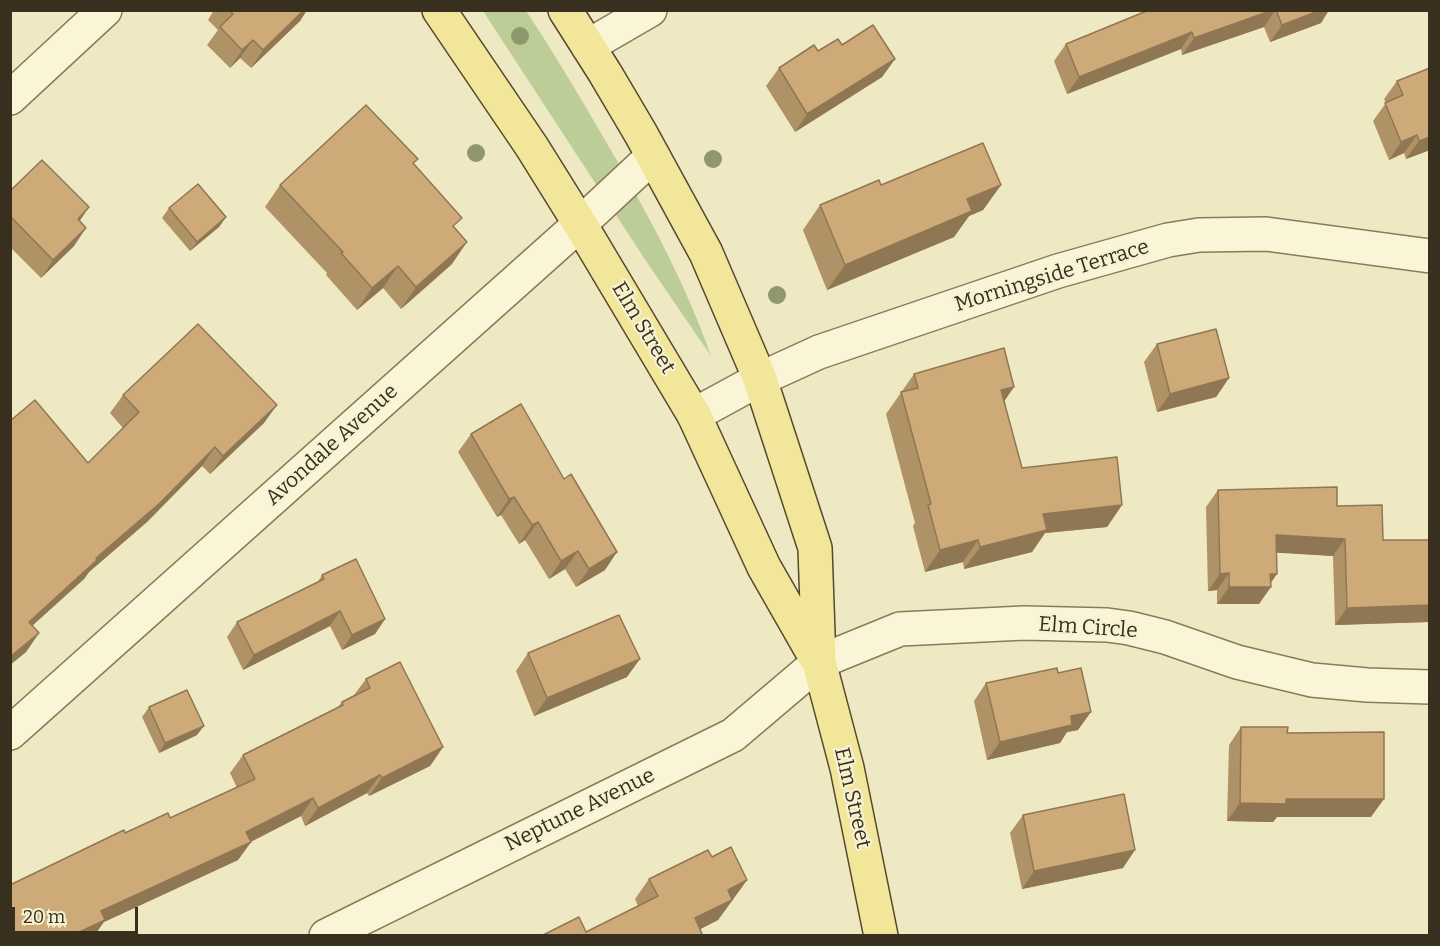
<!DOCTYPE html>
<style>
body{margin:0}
#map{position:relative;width:1440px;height:946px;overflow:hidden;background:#efe9c3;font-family:Bitter,serif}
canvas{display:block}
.frame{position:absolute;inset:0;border:12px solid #392f1e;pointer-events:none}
.scale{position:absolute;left:12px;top:907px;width:126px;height:27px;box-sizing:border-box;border:3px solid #392f1e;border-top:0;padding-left:8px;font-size:18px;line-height:21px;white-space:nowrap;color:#392f1e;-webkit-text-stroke:4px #f6f2d3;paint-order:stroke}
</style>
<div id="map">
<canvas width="1440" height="946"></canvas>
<div class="frame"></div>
<div class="scale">20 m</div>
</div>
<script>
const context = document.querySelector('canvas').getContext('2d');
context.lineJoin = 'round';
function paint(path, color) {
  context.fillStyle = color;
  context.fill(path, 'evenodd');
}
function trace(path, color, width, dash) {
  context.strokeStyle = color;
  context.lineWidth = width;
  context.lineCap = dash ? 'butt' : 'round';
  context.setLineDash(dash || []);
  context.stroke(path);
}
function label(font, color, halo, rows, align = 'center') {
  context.font = font + ' Bitter,serif';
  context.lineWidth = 4.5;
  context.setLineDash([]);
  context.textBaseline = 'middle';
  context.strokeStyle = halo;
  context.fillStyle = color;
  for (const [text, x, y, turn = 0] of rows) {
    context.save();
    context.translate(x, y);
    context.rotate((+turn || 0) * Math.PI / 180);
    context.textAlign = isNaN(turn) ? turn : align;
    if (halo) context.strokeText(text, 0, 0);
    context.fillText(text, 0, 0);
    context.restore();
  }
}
const green = new Path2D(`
 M483,11h43c32,48 61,98 90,148 36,63 71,128 95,197l-65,-95z`);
const minor = new Path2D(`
 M588,46l62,-36
 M10,98l95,-88
 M694,415l66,-36 59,-27 239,-81 110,-31 31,-5 67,-1 164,22
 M10,733l570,-509 73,-68
 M326,936l407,-201 86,-73 81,-33 124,-6 83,2 22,3 36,9 72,25 75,18 55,5 63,2`);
const major = new Path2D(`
 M439,10l93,137 48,77 114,191 70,152 52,91
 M565,10l40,63 36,61 65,119 54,126 55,169 4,114 28,106 34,168`);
const trees = [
 [520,36],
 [476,153],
 [713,159],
 [777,295]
];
const wall = new Path2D(`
 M214,10h93l-7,11 -49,47 -11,-10 -10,10 -23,-23 11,-15 -10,-10z
 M1149,10h180l-8,13 -51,19 -6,-15 -82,28 -1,-6 -114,45 -13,-33 12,-17z
 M842,45l53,14 -13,18 -87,55 -29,-46 13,-18 39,-17z
 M1397,81l33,69 -24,9 -2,-6 -15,7 -16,-39 13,-18 -2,-4z
 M414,164l41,64 -3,36 -51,45 -18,-21 -26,22 -31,-35 1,-2 -62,-66 15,-22z
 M881,185h120l-18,25 -14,6 -15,21 -127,53 -24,-60 17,-25z
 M10,191l70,30 -6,25 -33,32 -31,-31z
 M169,208l57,9 -7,10 -29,24 -28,-33z
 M1157,344l72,34 -13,19 -59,15 -13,-50z
 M914,374l90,27 18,67 100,37 -15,22 -62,6 -13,19 -68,17 -1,-7 -38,10 -12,-46 2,-3 -29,-109z
 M123,395l141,28 -54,51 -8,-8 -55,56 -58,50 -5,7 -52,47 7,7 -13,19 -16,13v-244l78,42 35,-35 -13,-15z
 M471,434l134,136 -29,17 -11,-18 -16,10 -24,-39 -6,4 -18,-29 -4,2 -39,-65z
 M1218,490l119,16 46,34h47v84l-1,-2 -94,3 -2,-69 -56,-4 -6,30 -12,22h-42v-14l-9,1 -2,-84z
 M322,575l63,44 -10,15 -33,16 -12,-24 -87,44 -16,-33 10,-15 80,-39z
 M528,653l99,24 -93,39 -18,-45z
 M366,679l77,68 -13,19 -61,30 -2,-3 -62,33 -4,-10 -50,26 -13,18 -134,62 21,-89 45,-15 67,-30 -7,-15 13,-18 95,-48 4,-5 12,-7z
 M986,683l92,47 -11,2 -7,11 -73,17 -13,-59z
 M149,707l48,28 -38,18 -17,-36z
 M1241,727l46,6 84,84h-94l-4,5 -46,-1 2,-76z
 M1023,815l100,53 -101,21 -12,-56z
 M712,857l35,23 -29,40 -18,9 -114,3 52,-26 -3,-7 14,-20z`);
const shadedWall = new Path2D(`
 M304,10h3l-7,11 -49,47 12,-18z
 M1273,10h2l-11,17 -82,28 12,-17z
 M1321,10h8l-8,13 -51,19 12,-17z
 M1192,32l-11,17 -114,45 12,-17z
 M253,40l-13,18 -10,10 12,-18z
 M895,59l-13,18 -87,55 12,-18z
 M1417,135l-13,18 -15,7 12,-18z
 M1430,137v13l-24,9 13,-18z
 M1001,185l-18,25 -14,6 -15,21 -127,53 18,-25 122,-66z
 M89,207l-12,18 1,-6z
 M226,217l-7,10 -29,24 7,-9z
 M86,228l-12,18 -33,32 12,-18z
 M467,242l-15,22 -51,45 15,-22z
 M398,266l-15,22 -26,22 15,-22z
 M1229,378l-13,19 -59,15 13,-18z
 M1014,387l-15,22 2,-19z
 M277,405l-13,18 -54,51 13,-18z
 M215,447l-13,19 -55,56 -58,50 -5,7 -69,62 14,-19z
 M514,497l-13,18 -4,2 12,-18z
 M1122,505l-15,22 -62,6 -13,19 -68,17 16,-22 63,-33z
 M538,522l-13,18 -6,4 13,-19z
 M1276,535l69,4 -12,17 -69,-4z
 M978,540l-15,22 -38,10 15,-22z
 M578,551l-13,18 -16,10 12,-18z
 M617,552l-12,18 -29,17 13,-18z
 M1229,573l-12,17 -9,1 12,-17z
 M1270,574h7l-9,13h3l-12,17h-42l12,-17z
 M1430,605l-1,17 -94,3 12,-17z
 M340,611l-10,15 -87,44 11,-15z
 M385,619l-10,15 -33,16 10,-15z
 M39,633l-13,19 -16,13v-8z
 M640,659l-13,18 -93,39 13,-18z
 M1091,712l-13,18 -11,2 -7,11 -73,17 13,-18 71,-26z
 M204,726l-7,9 -38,18 6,-10z
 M443,747l-13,19 -61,30 13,-18z
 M380,775l-13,18 -62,33 13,-18z
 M313,798l-12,18 -67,34 12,-18z
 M1286,799h98l-13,18h-94l-4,5 -46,-1 13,-18z
 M251,842l-13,18 -134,62 -10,14h-23l30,-25z
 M1135,850l-12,18 -101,21 12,-18z
 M747,880l-29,40 -31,16 8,-18 33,-28z`);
const building = new Path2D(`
 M229,10h75l-41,40 -10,-10 -11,10 -22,-23 13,-13z
 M1149,10h124l-79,28 -2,-6 -113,45 -13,-33z
 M1276,10h45l-39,15z
 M873,25l22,34 -88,55 -28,-46 35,-23 4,6 20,-12 4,6z
 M1430,68v69l-11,4 -2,-6 -16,7 -16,-39 18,-8 -6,-14z
 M366,105l52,54 -5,4 49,55 -9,8 14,16 -51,45 -18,-21 -26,22 -31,-35 2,-1 -63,-67z
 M983,143l18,42 -34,14 5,12 -127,54 -25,-60 59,-25 2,5z
 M42,160l47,47 -11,12 8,9 -33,32 -43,-44v-25z
 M198,184l28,33 -29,25 -28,-34z
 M198,324l79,81 -54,51 -8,-9 -55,56 -64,55 1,2 -68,62 10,11 -29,24v-236l25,-21 53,63 51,-51 -16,-17z
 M1216,329l13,49 -59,16 -13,-50z
 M1004,348l10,39 -13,3 21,78 95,-11 5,48 -79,9 4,16 -67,17 -2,-7 -38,10 -12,-45 3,-1 -30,-112 17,-4 -4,-14z
 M521,404l43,75 7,-5 46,78 -28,17 -11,-18 -17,10 -23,-39 -6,3 -18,-28 -5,2 -38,-65z
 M1337,487v19l45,-1 1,35h47v65l-83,3 -2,-69 -69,-4 1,39h-7l1,13h-42v-14l-9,1 -2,-84z
 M356,559l29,60 -33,16 -12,-24 -86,44 -17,-33 87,-43 -2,-4z
 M619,615l21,44 -93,39 -19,-45z
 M400,662l43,85 -61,31 -2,-3 -62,33 -5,-10 -67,34 5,10 -150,69 4,9 -34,16h-61v-51l114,-55 1,3 43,-20 2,5 85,-39 -12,-24 100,-50 -1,-3 28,-14 -4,-9z
 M1057,668l1,5 23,-5 10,44 -20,4 1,9 -72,17 -14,-59z
 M187,690l17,36 -39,17 -16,-36z
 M1241,727h47l-1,6 97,-1v67h-98v5l-46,-1z
 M1124,794l11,56 -101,21 -11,-56z
 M731,847l16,33 -19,10 4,10 -37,18 8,18h-162l38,-19 7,15 72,-36 -9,-17 59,-29 4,7z`);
const streetNames = [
 ["Morningside Terrace",1052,276,-17],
 ["Elm Street",643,328,59],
 ["Avondale Avenue",332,445,-42],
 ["Elm Circle",1088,628,4],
 ["Elm Street",852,798,77],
 ["Neptune Avenue",580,810,-26]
];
paint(green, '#bdcd97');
trace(minor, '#897b59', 36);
trace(major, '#57482e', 36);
trace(minor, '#f9f5d6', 33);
trace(major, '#f2e69a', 33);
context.fillStyle = '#8f986c';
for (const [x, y] of trees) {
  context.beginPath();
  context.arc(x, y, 9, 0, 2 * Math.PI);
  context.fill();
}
paint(wall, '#b09267');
paint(shadedWall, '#907754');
paint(building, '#cdaa78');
trace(building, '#907754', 1.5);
label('21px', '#392f1e', '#f6f2d3', streetNames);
</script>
